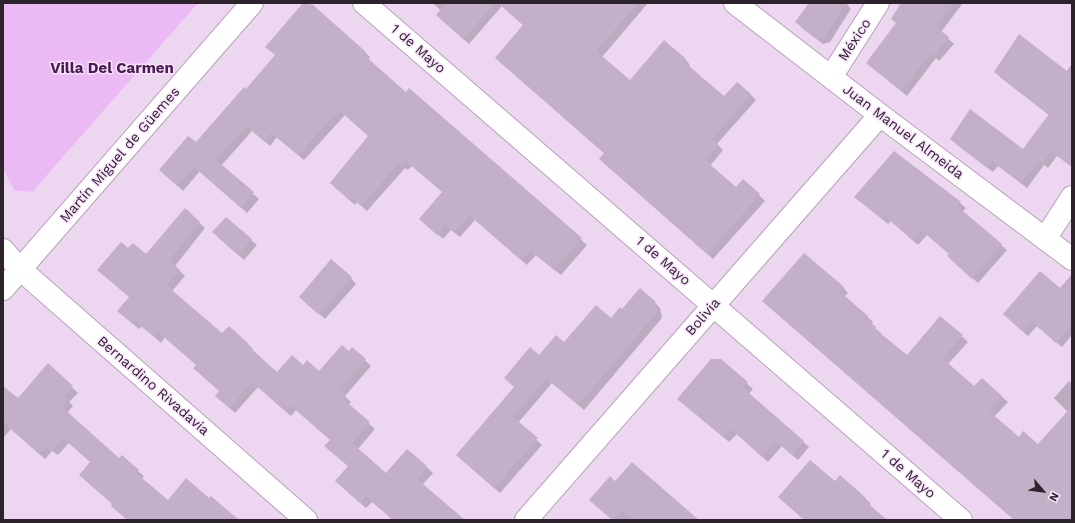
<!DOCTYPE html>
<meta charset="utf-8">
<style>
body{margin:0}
#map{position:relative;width:1075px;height:523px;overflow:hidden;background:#ecd6f0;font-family:"Work Sans",sans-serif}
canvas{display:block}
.frame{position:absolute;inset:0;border:4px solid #2c232d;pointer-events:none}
.north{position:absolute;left:1023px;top:471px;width:40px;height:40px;-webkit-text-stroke:3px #fae3fd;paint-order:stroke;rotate:118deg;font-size:11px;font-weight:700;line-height:16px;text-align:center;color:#2c232d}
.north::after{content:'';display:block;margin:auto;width:14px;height:18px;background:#2c232d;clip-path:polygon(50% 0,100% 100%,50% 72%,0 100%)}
</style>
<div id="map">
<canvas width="1075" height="523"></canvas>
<div class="frame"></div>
<div class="north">N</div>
</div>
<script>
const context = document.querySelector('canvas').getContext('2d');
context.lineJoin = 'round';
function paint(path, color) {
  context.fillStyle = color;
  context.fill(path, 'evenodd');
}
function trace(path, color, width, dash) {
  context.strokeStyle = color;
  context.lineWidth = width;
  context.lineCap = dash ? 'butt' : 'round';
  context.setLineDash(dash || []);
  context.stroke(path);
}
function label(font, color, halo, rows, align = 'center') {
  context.font = font + ' "Work Sans",sans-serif';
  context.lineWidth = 3;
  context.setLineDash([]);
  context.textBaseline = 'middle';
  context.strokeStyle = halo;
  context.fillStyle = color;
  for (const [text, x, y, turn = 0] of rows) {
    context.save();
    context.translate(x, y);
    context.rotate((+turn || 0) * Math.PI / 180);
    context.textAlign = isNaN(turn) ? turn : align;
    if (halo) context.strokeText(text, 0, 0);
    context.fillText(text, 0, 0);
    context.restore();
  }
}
const green = new Path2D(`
 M3,3h195l-166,189 -18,-2 -11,-21z`);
const shadow = new Path2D(`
 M433,3h215l-46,54 28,24 55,-22 5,6 -1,2 36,31 25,-4 6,6 -39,44 6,6 -13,16 26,22 7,-8 22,21 -52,58 -107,-95 -1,-10 -109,-96 28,-32 -22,-20 -33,38 -26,-23 -2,-10z
 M810,3h36l5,6 -21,33 -7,2 -21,-16 -5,-6z
 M902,3h61l-22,29 13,12 -15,17 -3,-3 -29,38 -34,-28 24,-44 -5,-5z
 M364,51l6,6 -2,3 38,33 3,-4 178,156 -26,30 -25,-20 -9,10 -52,-45 -15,17 -9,-7 -8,9 -17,-15 17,-32 -31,-26 -4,4 -3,-2 -38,43 -10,-9 -2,3 -19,-17 33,-52 -24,-21 -41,45 -27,-23 -7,9 -18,-15 -31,35 38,33 -12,14 -47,-42 -17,20 -17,-16 80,-85z
 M1072,64v103l-15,-11 -9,12 -4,-3 -17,23 -29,-22 -5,6 -36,-27 -5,-6 71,11 26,-35 -48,-37 -5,-6h70z
 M861,202l99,1 6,5 -4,4 45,38 -29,33 -25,-22 -3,-7 -23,-19 -9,10 -27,-24 -3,3z
 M185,210l20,18 -30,38 10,10 -13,15 50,44 26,9 5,5 -1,2 25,22 26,-7 16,6 30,-20 3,-4 19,18 -26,30 6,6 -3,3 27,24 -18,21 29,25 22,-25 25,23 -11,12 41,35h-70l-21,-18 -6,6 -24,-21 7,-20 -17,-15 -1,-12 -35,-30 -5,6 -33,-29 -23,26 -13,-12 -2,-10 -23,-26 -32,-28 -4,6 -19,-17 -3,3 -14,-12 5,-19 -2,-48 18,6z
 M219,238l32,2 6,5 -13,15z
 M804,254l39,33 5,6 -4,4 29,25 -2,3 11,9 -1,1 26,21 33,-39 28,25 -20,22 26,23 8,-8 26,23 -14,15 25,21 19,8 30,-34 -14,-14 15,-17 3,3v136h-44z
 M351,278l5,6 -31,35 -19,-17z
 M1060,289l12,5v41l-10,12 -25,-21 -9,10 -18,-16z
 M654,302l6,6 2,10 -78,92 -32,-27 -34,40 24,22 -42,48 -38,-33 77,-104 72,-37 11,-9z
 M721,360l32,29 -4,5 60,53 -11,13 -16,-14 -14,16 -31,-28 -8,8 -45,-38z
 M48,364l30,29 -9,9 4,4 -6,7 52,46 3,-3 16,15 6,5 -2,3 26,22 41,-1 29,20h-110l-15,-15 -22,-43 -22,-19 -11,12 -6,-4 -7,8 -34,-30 -8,9v-51l15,13z
 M615,482l82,38h-85z
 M835,483l30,15 6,6 -2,2 17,14h-83z`);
const building = new Path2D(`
 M303,3l10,2 52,46 -2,3 19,17 24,21 3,-4 173,150 -28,32 -24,-20 -9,10 -52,-45 -15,17 -9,-7 -8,10 -18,-16 23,-27 -36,-31 -4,4 -3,-2 -38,43 -10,-9 -2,3 -19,-17 38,-47 -29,-26 -41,45 -27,-22 -7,8 -18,-15 -30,34 38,32 -13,16 -47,-41 -17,19 -18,-16 29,-34 8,6 48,-55 2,2 29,-34 -10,-8z
 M446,3h49l-32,36 -27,-24z
 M498,3h140l-42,48 34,29 34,-40 22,19 -3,2 41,35 13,-14 14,12 -39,45 6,5 -13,16 31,27 7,-8 17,15 -53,60 -108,-95 5,-6 -109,-95 28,-33z
 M809,3h37l-21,34 -8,2 -22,-17z
 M901,3h52l-17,24 13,10 -16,19 -3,-2 -29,37 -35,-28 30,-40 -5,-4z
 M1019,34l53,41v91l-21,-15 -9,12 -4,-2 -17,22 -29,-22 -5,6 -37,-28 20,-30 53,40 26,-35 -55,-42z
 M894,151l67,51 -4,4 45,38 -30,35 -25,-23 2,-2 -28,-24 -9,10 -27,-24 -3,3 -28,-22z
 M185,208l15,14 -31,38 11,10 -14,15 56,48 7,-7 19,17 -1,2 30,27 15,-17 11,10 4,-5 12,11 23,-26 7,6 3,-4 14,12 -27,31 7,5 -3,4 27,23 -18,21 34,30 21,-24 20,17 -10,13 48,41h-72l-27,-24 -6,7 -25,-22 13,-15 -24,-20 6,-6 -40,-35 -5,6 -33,-29 -23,26 -14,-12 4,-5 -26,-23 3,-3 -38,-33 -4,5 -19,-16 -2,3 -16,-13 12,-14 -32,-27 24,-28 7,6 5,-5 13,11z
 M226,217l26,22 -14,16 -26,-23z
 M804,253l39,33 -4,5 29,25 -2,3 10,8 -1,2 32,26 33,-39 23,19 -21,23 32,28 8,-8 20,18 -13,15 30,26 4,-6 15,13 34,-38v114h-58l-252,-219z
 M331,259l21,18 -33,38 -20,-18z
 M1040,271l20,17 12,-14v49l-16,20 -25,-22 -9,10 -19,-17z
 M640,288l15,13 2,11 -79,93 -32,-27 -33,39 25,21 -44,50 -38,-33 58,-68 -10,-9 26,-31 9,8 17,-20 8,7 32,-37 15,13 9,-11 2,2z
 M711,359h10l27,23 -5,6 61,53 -12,14 -17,-14 -13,16 -31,-28 -8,8 -46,-38z
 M48,363l25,23 -9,10 4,4 -6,7 57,51 3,-3 17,15 -3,3 32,27 18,-22 23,20 2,-2 28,24h-112l-16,-14 1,-2 -33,-29 11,-13 -27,-24 -12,13 -5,-5 -7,8 -36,-32v-36l15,12z
 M810,460l25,21 5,-6 26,23 -2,2 23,20h-83l-26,-23z
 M632,462l37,32 30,26h-66l-11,-10 -8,10h-2l-23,-20 21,-24 5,5z`);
const street = new Path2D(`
 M364,3l597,517
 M735,3l145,112 192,144
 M831,77l47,-74
 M1045,239l27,-42
 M3,250l17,19 286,251
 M3,289l249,-286
 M526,520l354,-405`);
const streetNames = [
 ["México",855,40,-57],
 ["1 de Mayo",418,49,41],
 ["Juan Manuel Almeida",903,132,37],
 ["Martín Miguel de Güemes",120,155,-49],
 ["1 de Mayo",663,261,41],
 ["Bolivia",703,317,-49],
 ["Bernardino Rivadavia",153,386,41],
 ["1 de Mayo",908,474,41]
];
const neighbourhoodNames = [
 ["Villa Del Carmen",112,69]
];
paint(green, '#ebbaf4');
paint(shadow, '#0003');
paint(building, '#c4afc8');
trace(street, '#b7a2ba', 24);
trace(street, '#fff', 22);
label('14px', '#2c232d', '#fae3fd', streetNames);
label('bold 15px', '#481d51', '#fae3fd', neighbourhoodNames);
</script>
